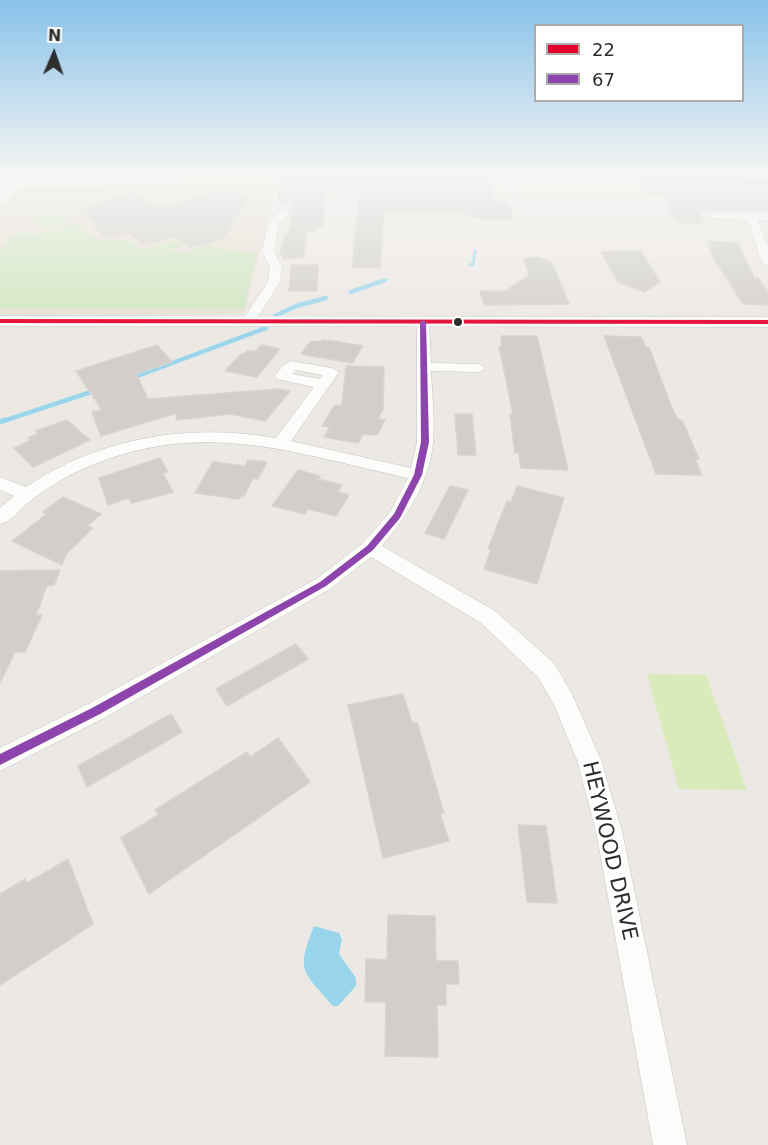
<!DOCTYPE html>
<style>
body{margin:0}
#map{position:relative;width:768px;height:1145px;overflow:hidden;background:#ece8e4;font-family:"DejaVu Sans",sans-serif}
canvas{display:block}
.legend{position:absolute;left:534px;top:24px;width:210px;height:78px;box-sizing:border-box;background:#fff;border:2px solid #ababab;margin:0;padding:8px 10px;list-style:none;font-size:18px;color:#2e2e2e}
.legend li{display:flex;align-items:center;gap:12px;height:30px}
.legend b{width:30px;border:2px solid #ababab}
.north{position:absolute;left:24px;top:24px;width:60px;height:60px;-webkit-text-stroke:4px #fff;paint-order:stroke;rotate:2deg;font-size:16px;font-weight:700;line-height:24px;text-align:center;color:#2e2e2e}
.north::after{content:'';display:block;margin:auto;width:21px;height:27px;background:#2e2e2e;clip-path:polygon(50% 0,100% 100%,50% 72%,0 100%)}
</style>
<div id="map">
<canvas width="768" height="1145"></canvas>
<ul class="legend">
<li><b style="height:8px;background:#e4002b"></b>22</li>
<li><b style="height:8px;background:#8e44ad"></b>67</li>
</ul>
<div class="north">N</div>
</div>
<script>
const context = document.querySelector('canvas').getContext('2d');
context.lineJoin = 'round';
function paint(path, color) {
  context.fillStyle = color;
  context.fill(path, 'evenodd');
}
function trace(path, color, width, dash) {
  context.strokeStyle = color;
  context.lineWidth = width;
  context.lineCap = dash ? 'butt' : 'round';
  context.setLineDash(dash || []);
  context.stroke(path);
}
function label(font, color, halo, rows, align = 'center') {
  context.font = font + ' "DejaVu Sans",sans-serif';
  context.lineWidth = 6;
  context.setLineDash([]);
  context.textBaseline = 'middle';
  context.strokeStyle = halo;
  context.fillStyle = color;
  for (const [text, x, y, turn = 0] of rows) {
    context.save();
    context.translate(x, y);
    context.rotate((+turn || 0) * Math.PI / 180);
    context.textAlign = isNaN(turn) ? turn : align;
    if (halo) context.strokeText(text, 0, 0);
    context.fillText(text, 0, 0);
    context.restore();
  }
}
const education = new Path2D(`
 M214,175h58l3,18 -31,121 -244,2v-111l18,-16 8,-2 90,-2z`);
const green = new Path2D(`
 M60,211l10,9 -9,2 2,2 -19,5 -12,-11z
 M76,224l21,17h33l12,9 32,-9 7,5 -14,5 15,3 26,-9 12,4 37,4 -13,56 -244,-1v-60l14,-15 25,1z`);
const pitch = new Path2D(`
 M647,674l59,1 41,115 -68,-1z`);
const water = new Path2D(`
 M314,926l25,7 3,7 -3,14 17,24v8l-18,20h-5c-31,-36 -37,-34 -19,-80z`);
const streamFar2 = new Path2D(`
 M470,265l3,-1 2,-13
 M378,283l8,-3`);
const streamFar1 = new Path2D(`
 M351,292l31,-11
 M275,316l21,-10 30,-8
 M132,378l134,-50
 M0,422l97,-32`);
const stream = new Path2D(`
 M0,422l5,-2`);
const building = new Path2D(`
 M277,175h212l5,26 15,1 4,18 -33,-1 -19,-7 -77,1 -4,55h-28l8,-75 -35,-1 -2,35h-6v4h-10l-4,27 -20,1 1,-4h-4l5,-21h4l5,-31 -16,-2z
 M634,176l134,4v31h-70l7,12h-28l-14,-27h-14z
 M228,189l22,9 -27,40 -32,10 -17,-11 -29,8 -18,-13 -20,6 -15,-12 5,-2 -19,-14 57,-18 23,16z
 M708,241l30,2 16,35h4l10,14v13l-25,-1 -31,-49z
 M641,251l19,31 -15,10 -27,-10 -17,-30z
 M536,257l12,3 5,5 16,39 -85,1 -4,-14h25l24,-16 -5,-16z
 M291,265h27l-1,26h-28z
 M501,336h36l31,134 -47,-2 -2,-15h-4l-5,-39h3l-14,-68h3z
 M604,336l37,1 5,10h3l22,59 7,14h4l17,39h-4l7,16 -46,-1z
 M322,340l11,1 30,5 -11,17 -51,-9 10,-13 10,1z
 M157,345l15,17 -36,12 12,25 130,-10 12,2 -25,30 -35,-7 -54,6 1,-7 -76,23 -9,-24 10,-2 -26,-39z
 M261,345l19,4 -23,28 -32,-6 16,-17h3l3,-3h9z
 M346,366l38,1 -1,42 -5,10 7,1 -8,15 -14,-1 -5,9 -34,-6 6,-10 -8,-1 13,-21 7,1z
 M455,414h17l4,41h-18z
 M67,420l23,20 -57,27 -19,-19 17,-8 -3,-2 10,-4 -2,-3z
 M160,458l8,14 -5,1 10,19 -41,11 -3,-5 -21,7 -9,-27z
 M248,460l19,2 -9,17 -5,-1 -9,18 -2,-1 -3,4 -44,-6 18,-31 32,4z
 M298,470l22,6 -2,3 24,6 -4,7 11,3 -13,21 -28,-7 -3,5 -33,-8z
 M450,486l18,4 -24,49 -19,-6z
 M517,486l47,12 -27,86 -53,-15 7,-19 -3,-1 19,-48 4,1z
 M63,497l38,17 -14,12 6,2 -27,26 -4,11 -50,-24 35,-27 -4,-2z
 M60,570l-6,15h-7l-11,30h6l-17,37h-10l-15,31v-112z
 M296,644l12,15 -81,47 -11,-17z
 M403,694l9,29 5,-1 27,91 -4,1 9,27 -66,17 -35,-153z
 M171,714l11,18 -95,55 -9,-21z
 M278,738l32,44 -161,112 -28,-56 37,-23 -3,-5 92,-58 3,5z
 M518,825l28,1 11,77 -30,-1z
 M68,859l25,65 -93,61v-91l25,-15 2,4z
 M388,915l47,1 1,45h22l1,23h-13v21h-9l1,52 -53,-1 1,-54h-21l1,-43 21,1z`);
const street = new Path2D(`
 M166,175h35l-4,3 -93,9h-87l-5,-3 5,-3h87z
 M508,175h10l3,21 -8,-2z
 M281,210l9,2 -12,13 -4,26 8,17 -2,14 -27,42h-10l-1,-3 26,-39 2,-14 -8,-17 6,-27z
 M715,213l53,1v6h-10l10,27v19l-6,-3 -14,-43 -37,-2 -1,-2z
 M423,318l6,4 2,41 48,1 7,4 -7,4 -48,-1c1,23 4,48 2,71 -3,40 -26,74 -51,104l113,65 59,52 18,31 29,66 21,71 65,314h-34l-57,-314 -19,-71 -23,-55 -16,-28 -57,-54 -110,-66 -41,32 -226,129 -104,53v-23l88,-44 228,-125 47,-36 27,-31 18,-34c-116,-25 -204,-60 -321,-11 -21,9 -41,21 -58,35 -10,8 -17,19 -29,22v-16l14,-12 -14,-6v-13l26,10c75,-50 162,-64 250,-49l38,-51 -37,-8 -2,-3c4,-6 9,-13 16,-15l41,7 7,4 -48,69 120,27 6,-26v-120zM295,370l28,5 -3,4 -28,-5z`);
const secondary = new Path2D(`
 M19,175h14l-28,28 -5,1v-11z
 M0,316l768,1v10l-768,-1z`);
const bus1 = new Path2D(`
 M0,319l768,1v4l-768,-1z`);
const bus2 = new Path2D(`
 M423,320l3,2 3,120 -7,33 -22,43 -27,32 -47,36 -226,128 -100,51v-11l92,-46 228,-126 47,-36 27,-32 20,-39 7,-33 -1,-120z`);
const markers = [
 [458,322,5,"#2e2e2e"]
];
const nearStreetnames = [
 ["HEYWOOD DRIVE",609,851,77]
];
paint(education, '#e6e0d3');
paint(green, '#cee6be');
paint(pitch, '#d9eabb');
paint(water, '#99d6ec');
trace(streamFar2, '#99d6ec', 3);
trace(streamFar1, '#99d6ec', 4.5);
trace(stream, '#99d6ec', 5);
paint(building, '#d1cecb');
trace(building, '#d7d4d0', 1.5);
trace(street, '#c5c4c5', 1);
trace(secondary, '#c5c4c5', 1);
paint(street, '#fcfcfb');
paint(secondary, '#fcfcfb');
paint(bus1, '#e4002b');
paint(bus2, '#8e44ad');
const sky = context.createLinearGradient(0, 0, 0, 335);
sky.addColorStop(0, '#88c2ea');
sky.addColorStop(0.52, '#f6f5f3');
sky.addColorStop(1, '#f6f5f300');
context.fillStyle = sky;
context.fillRect(0, 0, 768, 335);
for (const [x, y, r, color] of markers) {
  const dot = new Path2D();
  dot.arc(x, y, r, 0, 2 * Math.PI);
  context.fillStyle = color;
  context.fill(dot);
  trace(dot, '#fff', 2);
}
label('21px', '#2e2e2e', '#fff', nearStreetnames);
</script>
